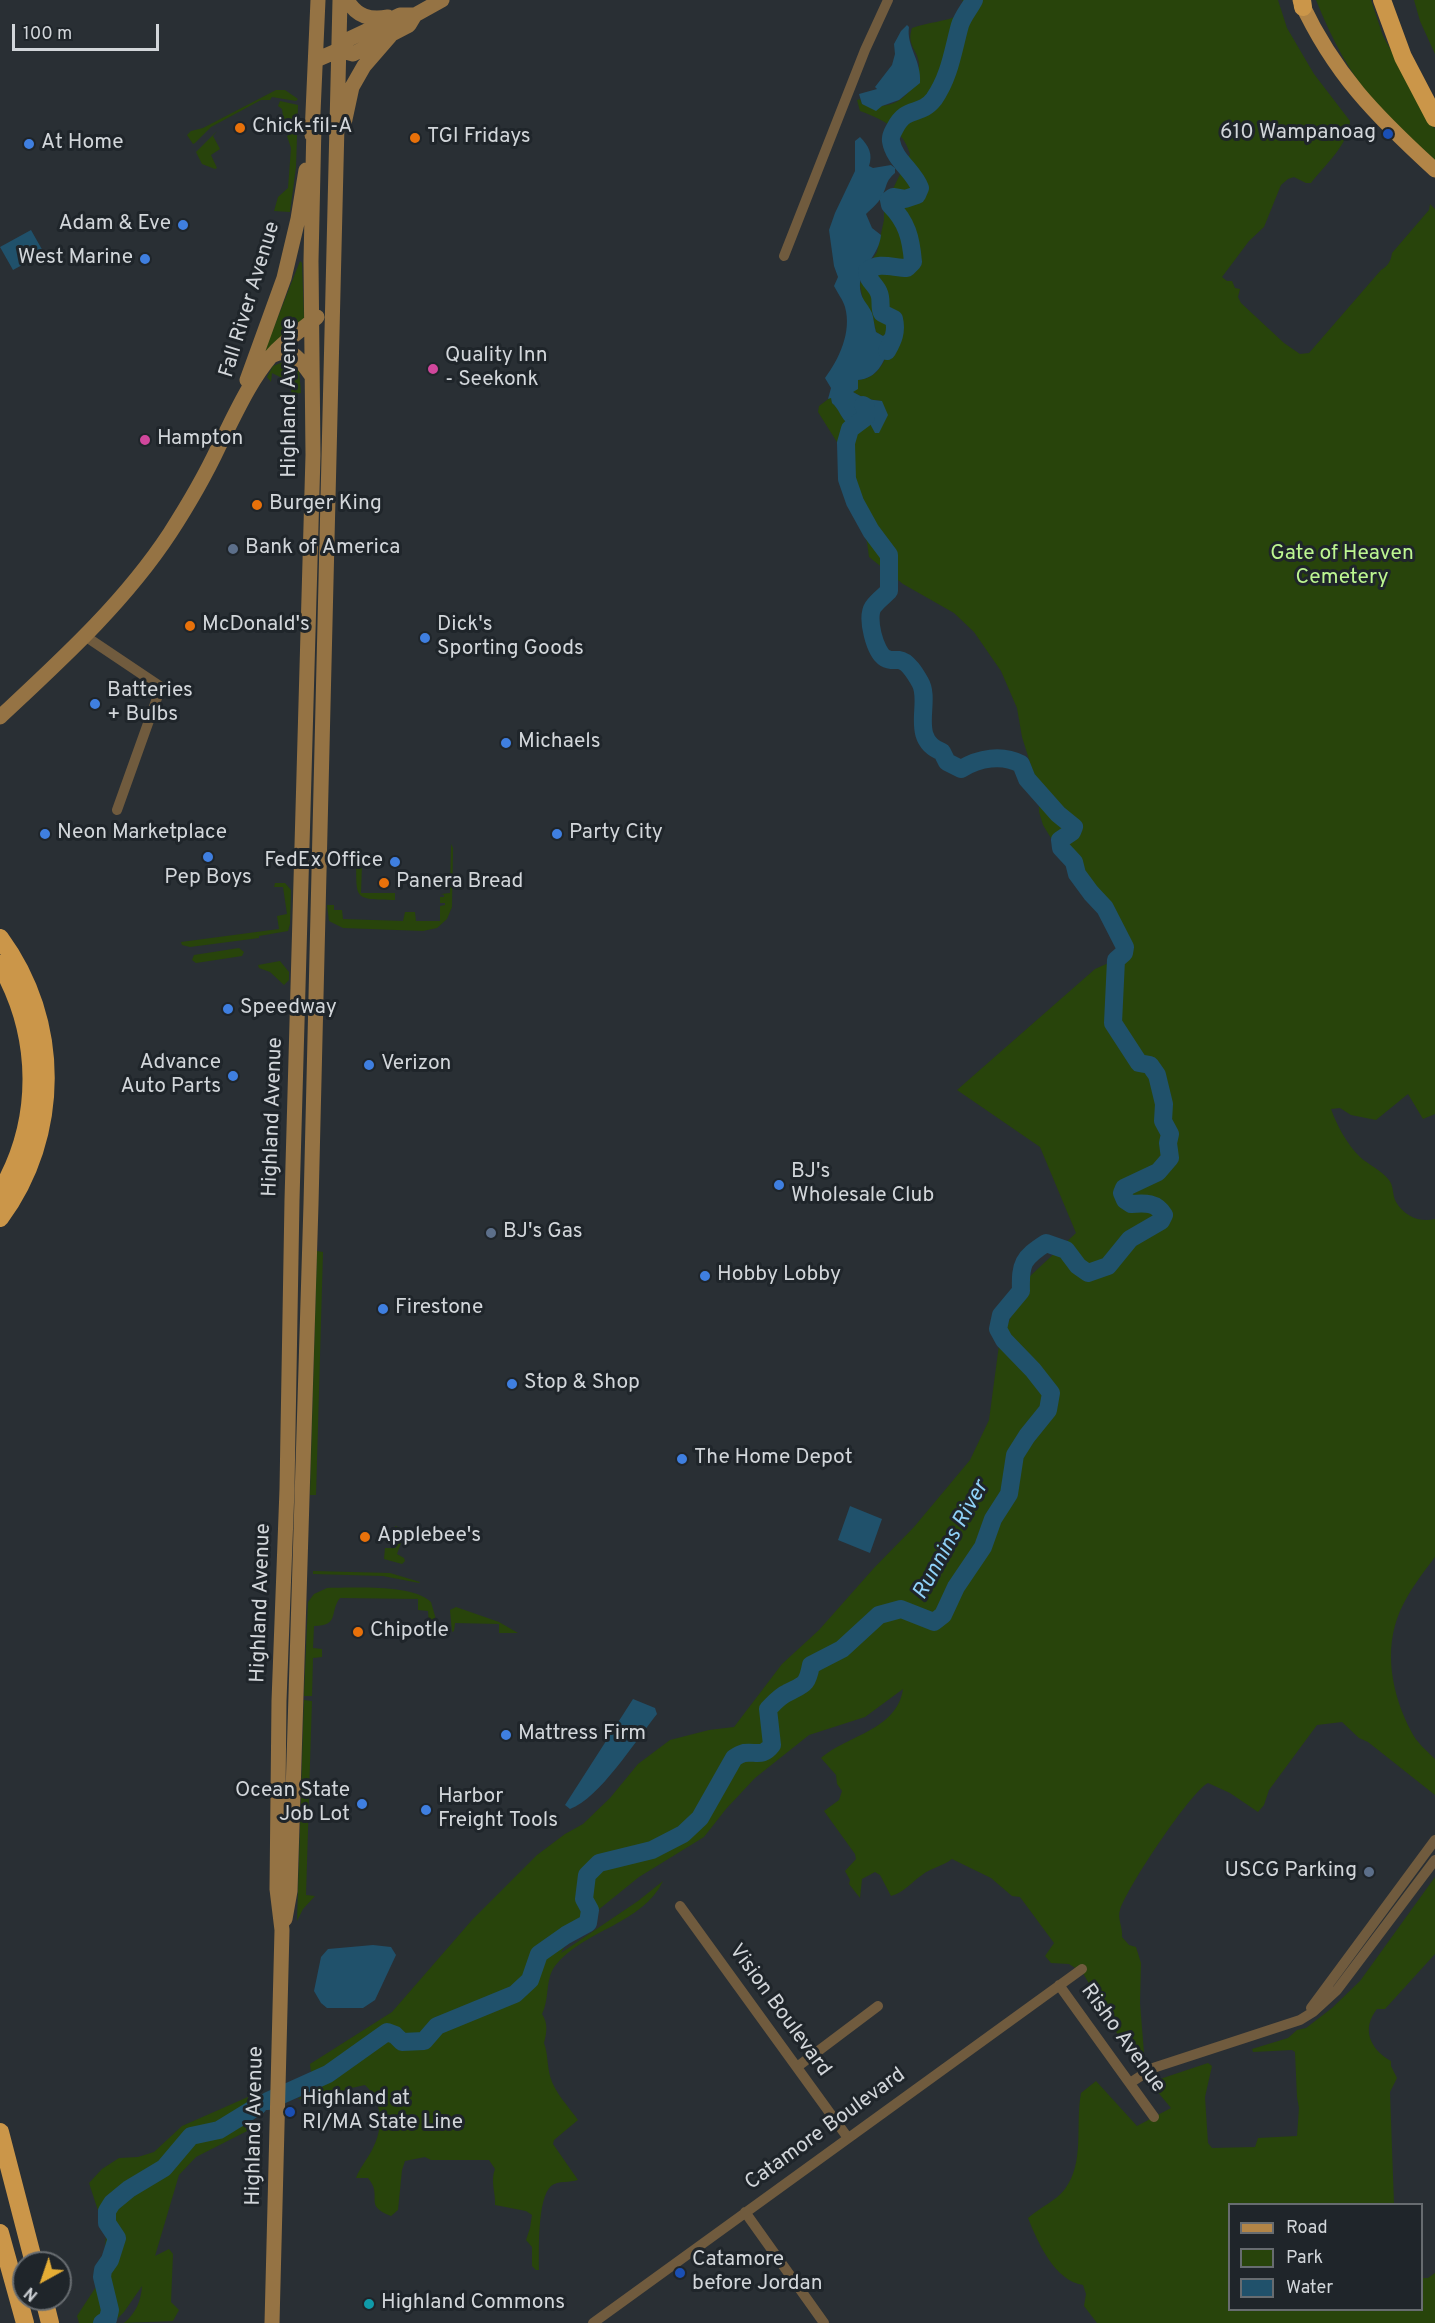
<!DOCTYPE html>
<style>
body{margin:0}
#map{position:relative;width:1435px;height:2323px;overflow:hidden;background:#292f34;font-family:Overpass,sans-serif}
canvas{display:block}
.legend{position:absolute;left:1228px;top:2203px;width:195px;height:108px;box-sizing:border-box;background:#1f252a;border:2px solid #676c70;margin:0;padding:8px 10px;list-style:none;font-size:18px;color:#d2d6da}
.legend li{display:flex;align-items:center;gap:12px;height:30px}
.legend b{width:30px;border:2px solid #676c70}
.north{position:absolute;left:12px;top:2251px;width:60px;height:60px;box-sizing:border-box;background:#1f252a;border:2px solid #676c70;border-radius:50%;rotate:220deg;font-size:16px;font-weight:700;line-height:24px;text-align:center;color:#d2d6da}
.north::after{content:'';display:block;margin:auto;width:21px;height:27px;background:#e5ad35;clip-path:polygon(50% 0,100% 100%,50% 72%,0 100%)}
.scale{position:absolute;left:12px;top:24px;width:147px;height:27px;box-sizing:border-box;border:3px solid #d2d6da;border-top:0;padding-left:8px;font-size:18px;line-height:21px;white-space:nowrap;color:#d2d6da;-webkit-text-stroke:4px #1f252a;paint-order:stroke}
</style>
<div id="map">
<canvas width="1435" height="2323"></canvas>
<ul class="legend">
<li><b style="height:8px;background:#b28547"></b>Road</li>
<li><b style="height:16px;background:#28440b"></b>Park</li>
<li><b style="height:16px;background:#20516b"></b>Water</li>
</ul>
<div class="north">N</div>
<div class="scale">100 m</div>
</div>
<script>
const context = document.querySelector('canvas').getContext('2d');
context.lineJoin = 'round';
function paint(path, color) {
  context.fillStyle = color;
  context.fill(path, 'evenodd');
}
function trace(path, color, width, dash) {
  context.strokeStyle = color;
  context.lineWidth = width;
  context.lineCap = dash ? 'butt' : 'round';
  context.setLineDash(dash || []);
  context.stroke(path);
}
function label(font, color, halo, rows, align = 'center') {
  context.font = font + ' Overpass,sans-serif';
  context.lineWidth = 6;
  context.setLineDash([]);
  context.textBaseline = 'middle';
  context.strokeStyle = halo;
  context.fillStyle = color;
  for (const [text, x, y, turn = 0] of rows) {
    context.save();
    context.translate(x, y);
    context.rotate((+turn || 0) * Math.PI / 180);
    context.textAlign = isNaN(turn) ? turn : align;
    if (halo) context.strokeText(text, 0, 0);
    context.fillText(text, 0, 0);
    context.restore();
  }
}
const green = new Path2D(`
 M962,0h316l9,28 27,46 36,47c-1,23 -25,44 -39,62h-5l-12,-6 -6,2 -7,6 -17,42 -15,14 -27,36 5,4h5l3,7 5,1 -2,8 3,6 43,40 16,11 9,-1 72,-83c7,-4 10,-9 11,-17l37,-43 1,-6 5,5v905l-12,5 -15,-25 -32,26 -25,-5 -11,-7 -9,1c6,17 16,35 29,48 9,8 21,13 29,23 5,6 3,15 7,22 8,14 24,21 39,17v338c-13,17 -26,34 -35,54 -17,39 -8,84 11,120 5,11 16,20 24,28v36l-67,-53 -9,-4 -17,-16 -25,3 -48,65 -5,15 -6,7 -28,-19 -22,-10c-17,8 -82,106 -88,127 -3,8 3,18 2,27l7,8 7,2 5,16 -1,40 4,50 -8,14 -53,-94 -14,-9 -18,-1 -6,-7 9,-13 -34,-46 -8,-1 -21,-18 -39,-19c-9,7 -21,9 -30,16 -10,7 -19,18 -31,21l-11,-21 -5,-3 -13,7 -2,19 -11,-14 1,-4 -5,-9 11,-12 -1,-5 -31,-43 15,-11 3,-9 -5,-7 -1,-9 -15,-17c27,-23 76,-28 82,-69l-38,28 -56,18 -54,43 -29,31 -22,28 -65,40 -47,38 -23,23 -8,15 77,-52 25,-20c-20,43 -80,49 -108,85 -10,13 -5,32 -13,48 6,9 5,18 2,29 4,11 3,21 6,33 4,16 19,31 28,44l-24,20 -1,4 25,36c-8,3 -20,0 -27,6 -14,13 -12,66 -12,84h-3l-4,-4v-19l-6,-7 4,-12 2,-13 -6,-4 -31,-6c1,-12 -5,-23 0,-36l-6,-9h-58l-6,-3 -20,4 -3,9 -4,40 -7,6c-29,-11 -7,-19 -23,-38h-12c4,-11 11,-18 16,-28 12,-22 11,-48 -7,-65l-18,4 -33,16 -1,-6h-15l15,-11 -3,-24 82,-52 80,-92 65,-65 28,-21 18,-10 27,-26 28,-34 32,-24 39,-10 25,-3 48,-63 37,-34 55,-62 40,-41 56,-67 19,-40 10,-75 28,-66 49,-46 -36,-86 -83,-57 138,-121 27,-12 -6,-18 -1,-21 -5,-16 -44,-39 -23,-38 -4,-13v-21l-17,-54 -5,-29 -16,-37 -27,-39 -20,-19 -51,-29 -34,-27 -2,-15 -6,-14 -9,-62 -34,-54 1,-6 12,-9 1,6 7,6 3,8 12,6 16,-1 5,10 7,-31 -16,-2 -13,-7 5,-12c25,-2 32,-29 32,-50l-7,6 -7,-4 -3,-14 -9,-13 -4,-20 2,-9 15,-24 7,-32v-13l26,-53c-7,-24 -27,-35 -50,-43l-3,-11 3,-1 2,5c6,1 13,2 19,2 22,-1 38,-21 38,-42 -1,-15 -13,-18 -7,-36 17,-6 32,-6 48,-13l4,-12z
 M1316,0h55l12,36 52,93v31c-18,-17 -39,-33 -55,-51 -29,-33 -48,-69 -64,-109z
 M1414,0h21v54l-15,-33z
 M276,90h9l13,9 -2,2 -24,-4 -2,3h-9l-50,27 -16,16 -2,1 -6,-9 4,-4 12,-3z
 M280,101l18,4 -2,62 -6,45 -16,-1 4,-14 10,-9 3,-40 -4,-12 5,-3 -3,-3 -4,1 -3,-22 -4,-3z
 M217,131l-4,5 7,13 -9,6 6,13 -2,1 -13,-5 -6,-12z
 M300,261l2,2 2,56 -38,33 -1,-2z
 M283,362h7l9,8 2,23 -10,1 1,-11 -20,-10 -1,9 -4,-5 6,-11z
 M451,844l2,4 -1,59 -5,12 -10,9 -14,3 -80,-3 -14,-7 -2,-16h7v5h8l1,9 60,2 2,-9h10l1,9h24v-15l5,-1v-2h-5v-6h4v-2l-3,-1 9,-1z
 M356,858l6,6 -1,29h34v7c-43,-1 -38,0 -39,-42z
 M275,883h10l6,7 -1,34 -2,7 -29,5v2l-69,9 -8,-2 -1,-3 98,-13 -2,-13 10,-2 -4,-27h-9z
 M239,948l5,4 -2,4 -46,7 -4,-3 2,-5z
 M280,961l9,11v8l-5,5 -14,-13 -11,-4 -1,-3z
 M317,1251l6,1 -7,243h-6z
 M395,1526l19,7 -1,1 -8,-2 -8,22 7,4 1,3 -3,3 -18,-5 1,-11h11z
 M313,1571l77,2 30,9 -1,1 -36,-7 -70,-2z
 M327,1588c26,0 85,-4 104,14l6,21 -8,1 -1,-13 -10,-1v-11l-78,-1c-11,14 0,28 -26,28l-1,22 9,1v8l-9,1 -1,38h-8l4,-94 6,-8z
 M456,1607l43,15 19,11h-19v-9l-44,-1 -1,8 -2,1 -2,-22z
 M304,1700l8,1 -3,93 -8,-1z
 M301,1798h8l-3,97 9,1 -12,13 -6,12z
 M1435,1877v77l-50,55h-8c-16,20 -7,40 14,52v5l6,12 -7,14 4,112h-164v106h192v-32h6l7,-5v50h-338l-13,-17 2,-12 -3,-9c-28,-4 -45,-42 -55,-67 11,-10 28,-17 37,-29 20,-27 10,-64 16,-96l15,-12 41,45 34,-18 -20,-24 9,-5 48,-16 4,3 -7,31 3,46 4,5 43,-1 3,-9 39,-2 2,-28 -2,-11 -2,-45 -3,-2 -39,2 -1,-3 36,-11 9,-8 9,-2 26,-20 28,-27z
 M248,2097l5,31 -57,29 -17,18 -24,81 14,-7 4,5 -2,48 8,8 -6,11 -49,2c12,-10 17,-22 18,-37l-18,26 -11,11h-34l-2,-7 26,-40 3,-41 -17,-52 13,-14 17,-11 19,-1 16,-5 28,-26z`);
const water = new Path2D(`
 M907,25l2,2c-3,19 13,34 11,56l-21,17 -17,6 -6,5 -14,-7 -3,-10 18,-5 -2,-2 17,-22 3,-11 -1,-10 7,-13z
 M860,137c9,9 13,17 9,29l4,2 18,-3 4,3v5c-10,9 -7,11 -12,21 -3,8 -11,14 -17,20l6,14 9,7c-2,20 -19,31 -21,48 -1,16 8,20 12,30 2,6 2,13 4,19l7,4 7,-6 7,-1 3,7 -2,8 -8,2c-7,17 -12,32 -32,34v9l-5,3 13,7 16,2 6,14 -9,18h-4l-6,-11h-23c-6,-6 -7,-13 -14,-19l-1,-5 -3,1 3,-11 -6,-10c14,-19 27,-46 20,-71 -2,-7 -8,-15 -11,-21l4,-9 -4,-11 -5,-36 6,-17 20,-42v-30z
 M31,230l13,23 -31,17 -13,-23z
 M850,1506l32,13 -12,34 -32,-13z
 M633,1699l22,9 2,6c-21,26 -58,85 -87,95l-5,-4z
 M373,1945l18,2 5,8 -21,45 -12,8h-36l-6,-5 -7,-12 7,-34 7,-8z`);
const river = new Path2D(`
 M887,351c6,-11 10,-19 7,-32l-12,-6c-3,-7 0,-13 -3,-20 -3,-8 -12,-13 -12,-22 12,-10 26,-3 40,-3l6,-6c-2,-24 -6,-40 -23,-57l-1,-5 4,-3 12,2 12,-4 3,-7c-6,-17 -26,-28 -29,-47 -1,-5 2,-9 4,-13 12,-23 25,-11 39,-29 16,-23 19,-49 26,-74 3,-9 10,-17 14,-25
 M268,2101l60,-27 59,-42 8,3 7,7 22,-1 13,-15 78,-32 15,-14 9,-26 27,-19 22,-12 2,-13 -6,-11 3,-24 12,-12 53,-13 31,-16 17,-16 34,-60c3,-2 6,-4 10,-5 12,-2 18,5 28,-8l-4,-36c5,-5 12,-13 19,-16 17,-9 20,-7 24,-28l31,-16 37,-34 22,-6 33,13 9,-7 13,-28 27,-40 10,-28 16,-25 6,-39 12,-19 21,-26 3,-17 -18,-23 -29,-30 -6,-11 3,-14 20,-24c-1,-28 2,-33 25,-48l20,7 12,16 10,7 20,-7 22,-27 31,-18 3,-6c-8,-13 -19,-12 -33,-11l-6,-4 -3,-7 2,-5 34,-16 12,-14 -2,-15 2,-9 -7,-13 1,-17 -7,-29 -7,-10 -11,-2 -26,-40 3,-63 8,-7 1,-6 -20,-39 -14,-15 -14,-19 -3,-12 -13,-14 -1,-8 12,-8 2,-5 -16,-13 -31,-35 -6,-15c-19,-10 -42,-6 -60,5l-14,-7 -5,-10c-34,-13 -10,-50 -22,-70 -4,-7 -12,-21 -21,-22 -5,0 -9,1 -14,-2 -10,-6 -19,-40 -12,-51 4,-6 11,-11 16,-16v-36l-18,-24 -16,-29 -8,-23 -1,-36 4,-14 16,-12v-10l-3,-2
 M102,2323l6,-4 2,-9 -8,-33 1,-7 7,-10 7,-22 -10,-15v-12l5,-8 17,-14 35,-21 27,-32 28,-6 39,-24`);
const minor = new Path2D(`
 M784,256l81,-206 23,-50
 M85,636l76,51 -44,123
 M680,1906l168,232
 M1059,1985l95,132
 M1311,2008l124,-168
 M797,2067l81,-61
 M1130,2083l23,-15 147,-48 13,-8 24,-22 98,-130
 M745,2212l79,111
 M593,2323l489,-354`);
const secondary = new Path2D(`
 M347,0c10,17 23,20 41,17
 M339,50l14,4 10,-5 46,-24 6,-10
 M316,60l23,-10 10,-11 51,-24h15l27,-15
 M344,124l8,-37 12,-21 26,-30
 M312,135l6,-135
 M271,356c22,-11 28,3 40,19
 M247,380l37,-102 14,-59 8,-49
 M0,717c61,-57 124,-114 170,-184 18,-28 35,-57 49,-87 16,-31 30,-64 53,-91 13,-15 30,-25 45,-38
 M285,1919l5,-28 21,-687 29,-1204
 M272,2323l10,-393 -5,-41 2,-188 8,-212 5,-289 21,-745 -2,-194 3,-137`);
const primary = new Path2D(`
 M1300,0c34,74 76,116 135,170`);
const motorway = new Path2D(`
 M1302,0l1,7
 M1382,0l21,57 32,61
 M0,938c61,83 61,197 0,280
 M0,964c41,71 43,157 0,229
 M0,2132l34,131
 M0,2233l25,90
 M44,2299l6,24`);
const markers = [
 [240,128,6,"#e8710a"],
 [1388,134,6,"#1a4fb4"],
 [415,138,6,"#e8710a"],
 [29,144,6,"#3f7fe0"],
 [183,225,6,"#3f7fe0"],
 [145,259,6,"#3f7fe0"],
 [433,369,6,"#d1479c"],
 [145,440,6,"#d1479c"],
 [257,505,6,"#e8710a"],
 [233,549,6,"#5c6f8a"],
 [190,626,6,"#e8710a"],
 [425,638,6,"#3f7fe0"],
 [95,704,6,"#3f7fe0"],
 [506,743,6,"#3f7fe0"],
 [45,834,6,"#3f7fe0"],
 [557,834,6,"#3f7fe0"],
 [208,857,6,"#3f7fe0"],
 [395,862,6,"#3f7fe0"],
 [384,883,6,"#e8710a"],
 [228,1009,6,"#3f7fe0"],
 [369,1065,6,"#3f7fe0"],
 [233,1076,6,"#3f7fe0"],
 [779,1185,6,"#3f7fe0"],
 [491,1233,6,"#5c6f8a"],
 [705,1276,6,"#3f7fe0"],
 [383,1309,6,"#3f7fe0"],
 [512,1384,6,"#3f7fe0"],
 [682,1459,6,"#3f7fe0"],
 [365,1537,6,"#e8710a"],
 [358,1632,6,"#e8710a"],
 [506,1735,6,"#3f7fe0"],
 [362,1804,6,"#3f7fe0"],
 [426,1810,6,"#3f7fe0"],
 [1369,1872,6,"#5c6f8a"],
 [290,2112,6,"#1a4fb4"],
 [680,2273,6,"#1a4fb4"],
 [369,2304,6,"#0f9aa8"]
];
const poiNames = [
 ["Chick-fil-A",252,128],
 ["610 Wampanoag",1376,134,"right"],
 ["TGI Fridays",427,138],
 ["At Home",41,144],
 ["Adam & Eve",171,225,"right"],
 ["West Marine",133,259,"right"],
 ["Quality Inn",445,357],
 ["- Seekonk",445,381],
 ["Hampton",157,440],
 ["Burger King",269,505],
 ["Bank of America",245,549],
 ["McDonald's",202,626],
 ["Dick's",437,626],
 ["Sporting Goods",437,650],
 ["Batteries",107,692],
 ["+ Bulbs",107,716],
 ["Michaels",518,743],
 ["Neon Marketplace",57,834],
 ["Party City",569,834],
 ["FedEx Office",383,862,"right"],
 ["Pep Boys",208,879,"center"],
 ["Panera Bread",396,883],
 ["Speedway",240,1009],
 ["Advance",221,1064,"right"],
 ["Auto Parts",221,1088,"right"],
 ["Verizon",381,1065],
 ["BJ's",791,1173],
 ["Wholesale Club",791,1197],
 ["BJ's Gas",503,1233],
 ["Hobby Lobby",717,1276],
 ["Firestone",395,1309],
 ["Stop & Shop",524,1384],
 ["The Home Depot",694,1459],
 ["Applebee's",377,1537],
 ["Chipotle",370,1632],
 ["Mattress Firm",518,1735],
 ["Ocean State",350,1792,"right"],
 ["Job Lot",350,1816,"right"],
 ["Harbor",438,1798],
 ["Freight Tools",438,1822],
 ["USCG Parking",1357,1872,"right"],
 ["Highland at",302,2100],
 ["RI/MA State Line",302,2124],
 ["Catamore",692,2261],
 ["before Jordan",692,2285],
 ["Highland Commons",381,2304]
];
const streetNames = [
 ["Fall River Avenue",251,300,-73],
 ["Highland Avenue",291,398,-90],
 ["Highland Avenue",274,1117,-88],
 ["Highland Avenue",262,1603,-88],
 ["Vision Boulevard",779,2011,54],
 ["Risho Avenue",1122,2039,54],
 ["Highland Avenue",256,2126,-89],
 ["Catamore Boulevard",826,2130,-36]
];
const parkNames = [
 ["Gate of Heaven",1342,555],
 ["Cemetery",1342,579]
];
const waterNames = [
 ["Runnins River",952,1541,-61]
];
paint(green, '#28440b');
paint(water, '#20516b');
trace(river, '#20516b', 18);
trace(minor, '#705b3e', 10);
trace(secondary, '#957344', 15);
trace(primary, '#b28547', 15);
trace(motorway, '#cb9649', 18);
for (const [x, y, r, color] of markers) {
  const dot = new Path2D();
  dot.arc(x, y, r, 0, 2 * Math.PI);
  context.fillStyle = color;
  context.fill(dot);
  trace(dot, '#1f252a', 2);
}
label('21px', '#d2d6da', '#1f252a', poiNames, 'left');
label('21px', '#d2d6da', '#1f252a', streetNames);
label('21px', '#bdf791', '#1f252a', parkNames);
label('italic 22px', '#8fd1f8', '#1f252a', waterNames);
</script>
